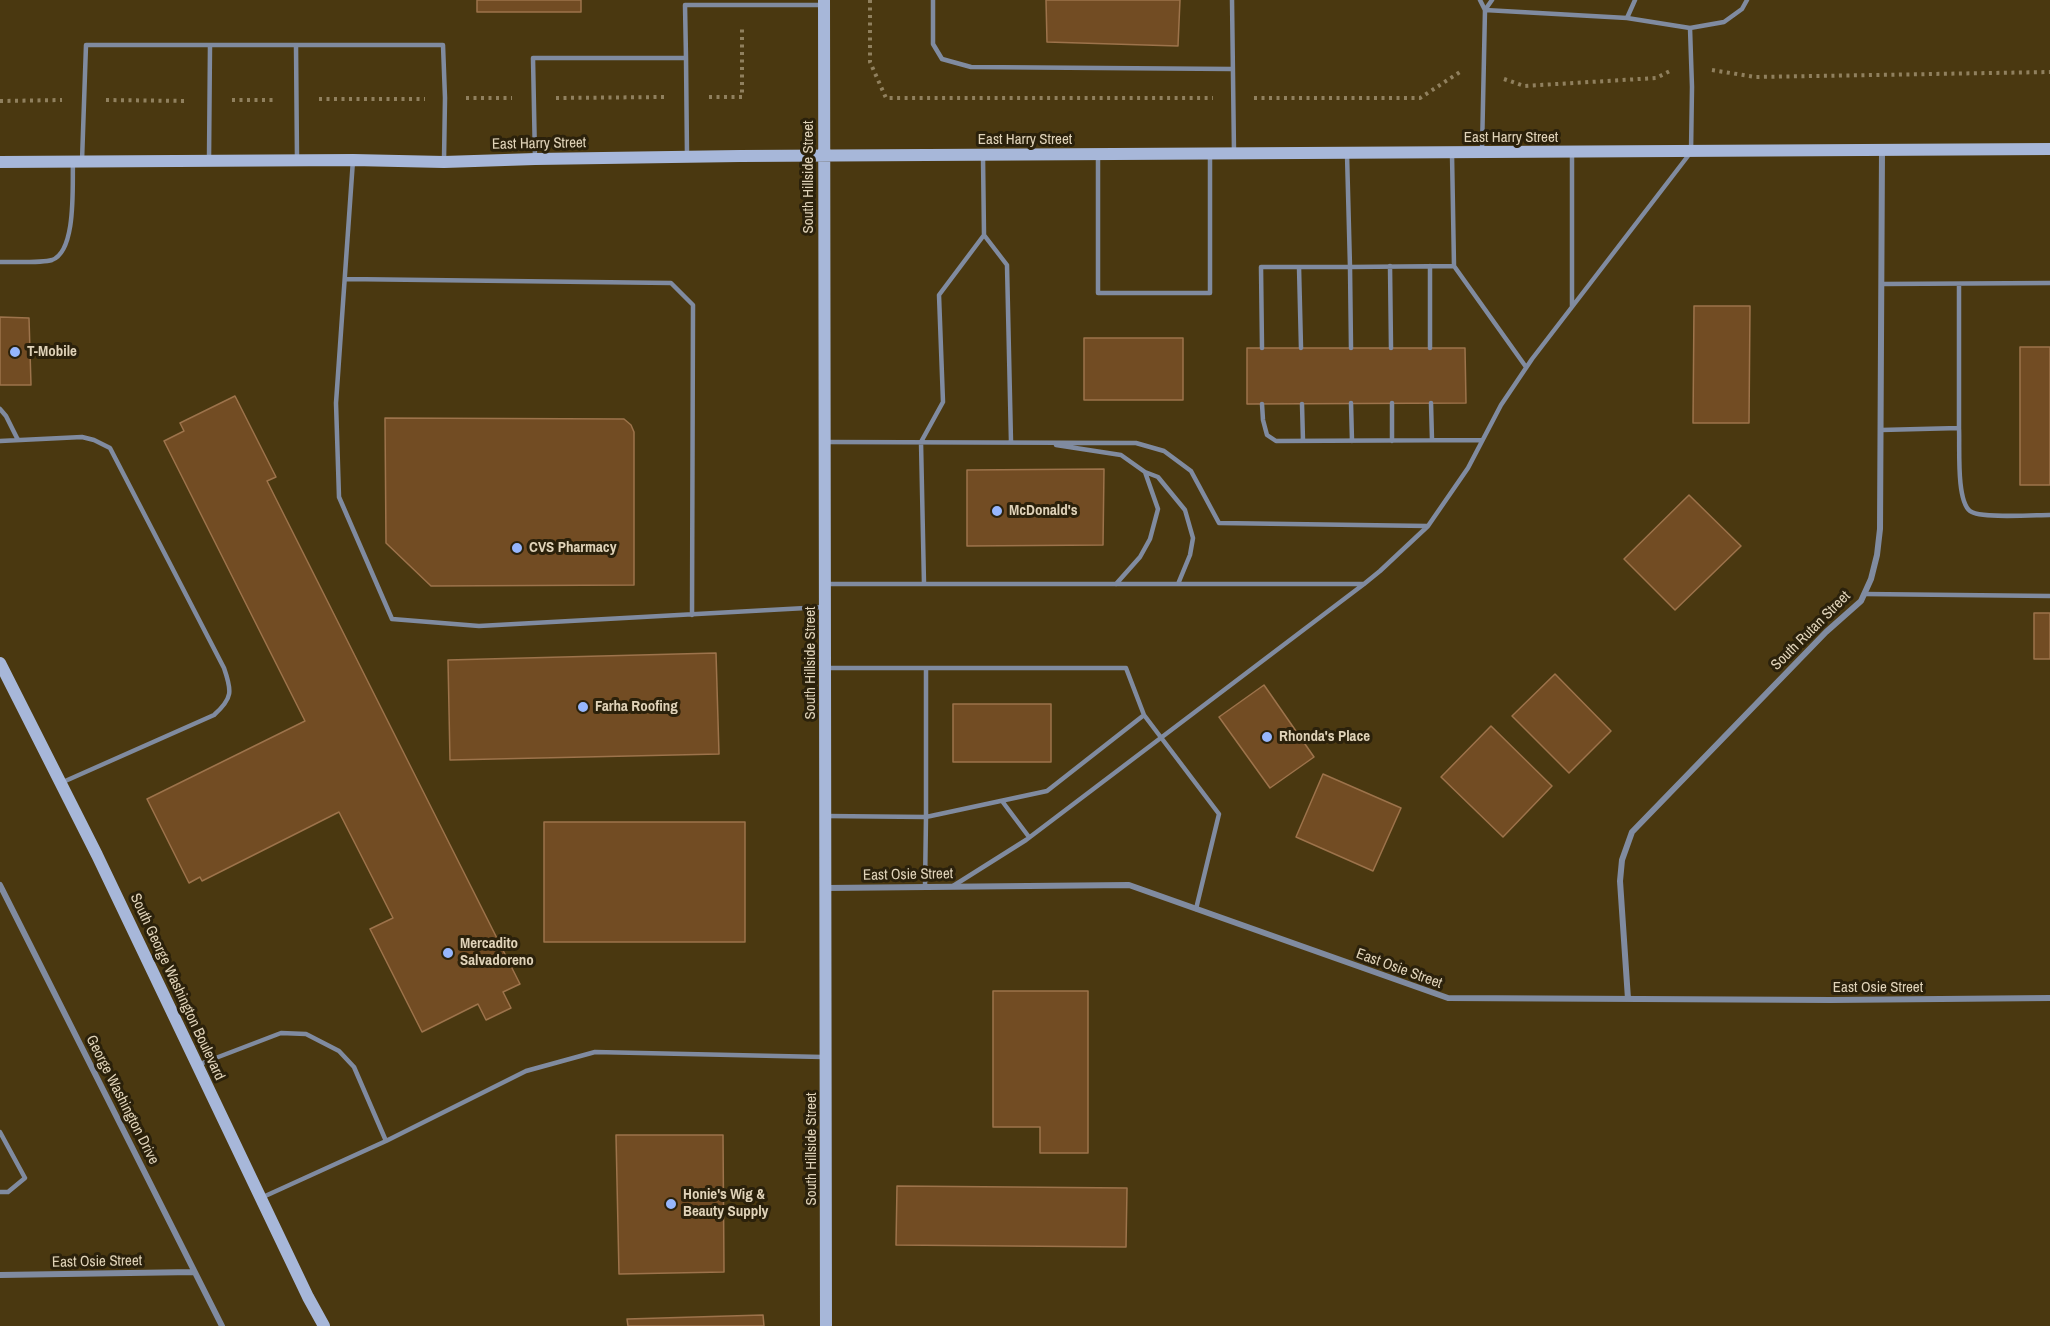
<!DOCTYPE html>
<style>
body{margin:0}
canvas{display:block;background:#4a3810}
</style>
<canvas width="2050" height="1326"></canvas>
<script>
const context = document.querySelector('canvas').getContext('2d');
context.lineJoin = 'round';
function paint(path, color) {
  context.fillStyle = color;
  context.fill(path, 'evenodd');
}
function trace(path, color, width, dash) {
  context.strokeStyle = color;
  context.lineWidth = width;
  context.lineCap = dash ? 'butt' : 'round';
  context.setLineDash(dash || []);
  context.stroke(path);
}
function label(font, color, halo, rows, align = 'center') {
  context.font = font + ' "Archivo Narrow",sans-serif';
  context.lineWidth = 6;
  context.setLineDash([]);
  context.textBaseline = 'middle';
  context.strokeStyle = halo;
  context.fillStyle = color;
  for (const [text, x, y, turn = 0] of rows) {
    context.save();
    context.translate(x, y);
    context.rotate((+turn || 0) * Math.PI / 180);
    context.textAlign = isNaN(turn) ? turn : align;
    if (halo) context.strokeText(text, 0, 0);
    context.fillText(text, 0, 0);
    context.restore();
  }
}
const building = new Path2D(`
 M477,0h104v12h-104z
 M1046,0h134l-2,46 -131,-4z
 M1694,306h56l-1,117h-56z
 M0,317l29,1 2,67h-31z
 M1084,338h99v62h-99z
 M2020,347h30v138h-30z
 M1247,348h218l1,55 -219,1z
 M235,396l41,81 -9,4 253,503 -17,8 8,16 -25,12 -8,-16 -56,28 -52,-103 23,-11 -54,-106 -137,69 -2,-4 -11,6 -42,-84 158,-78 -141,-280 20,-10 -4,-8z
 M385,418l239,1 7,6 3,7v153l-203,1 -45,-43z
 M1104,469l-1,76 -136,1v-76z
 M1689,495l52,51 -66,64 -51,-51z
 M2034,613h16v46h-16z
 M716,653l3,101 -269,6 -2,-100z
 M1555,674l56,57 -42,42 -57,-57z
 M1264,685l50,72 -44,31 -51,-71z
 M953,704h98v58h-98z
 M1491,726l61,60 -49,51 -62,-60z
 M1323,774l78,34 -28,63 -77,-34z
 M544,822h201v120h-201z
 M993,991h95v162h-48v-26h-47z
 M616,1135h107l1,137 -105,2z
 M897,1186l230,2 -1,59 -230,-2z
 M763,1315l1,11h-136l-1,-7z`);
const path = new Path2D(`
 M870,0v62l16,36h327
 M1712,70l43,7 295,-5
 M1504,79l20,7 132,-8 14,-7
 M709,97h33v-71
 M466,98h46
 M556,98l109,-1
 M1254,98h166l43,-28
 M319,99h106
 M106,100l82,1
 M232,100h43
 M0,101l62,-1`);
const lane = new Path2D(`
 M933,0v44l9,15 29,8 261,2
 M1232,0l2,152
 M1480,0l5,10 -3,140
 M1485,10l142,8 63,10 34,-6 18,-13 5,-9
 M1485,10l7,-10
 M1627,18l8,-18
 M210,45h86
 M686,58l-1,-53h139
 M1572,152v154
 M1098,154v139h112v-139
 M1347,154l3,113 104,-1 -2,-112
 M297,159l-1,-114h147l2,53 -1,62
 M535,159l-2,-101h153l1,98
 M353,160l-17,243 3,94 53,122 87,7 345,-19
 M82,161l4,-116h124l-1,115
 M984,235l23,30 4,177
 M0,262c12,0 42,1 52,-2 25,-9 20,-76 21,-98
 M1390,266l1,82
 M1430,266v82
 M1454,266l72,101
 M1299,267l2,81
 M345,279l326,4 22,22 -1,310
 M1882,284l168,-1
 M1262,348l-1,-81h89l1,81
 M1351,403l1,38
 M1392,403v38
 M1431,403l1,37
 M1262,404l1,16 4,15 9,6 206,-1
 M1302,404l1,37
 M0,409l6,7 12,24
 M1959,428c1,18 -3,72 11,83 10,8 65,4 80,4
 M1881,430l78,-2v-144
 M0,441l82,-4 12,3 16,8 114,220c8,23 9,30 -10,47l-151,67
 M827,442l309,1 28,8 27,20 28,52 209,3
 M1056,445l65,10 24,17 13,37 -8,30 -10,18 -24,27
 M1145,472l13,5 27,33 8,28 -3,17 -12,29
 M827,584h537
 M924,584l-3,-142 22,-40 -4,-107 45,-60 -1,-78
 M1864,594l186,2
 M826,668h300l18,47 -97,76 -121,26 -1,70
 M1144,715l75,99 -23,95
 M1002,801l27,36
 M826,816l100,1v-149
 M953,886l73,-46 338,-256 16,-13 48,-45 40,-58 33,-63 31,-46 159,-207 1,-65 -2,-59
 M200,1064l81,-31 25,1 33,17 15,16 32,74
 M0,1132l25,46 -17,14h-8
 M263,1197l123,-56 140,-70 69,-19 228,5`);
const street = new Path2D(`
 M0,885l222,441
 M826,888l303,-3 319,113 383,2 219,-2
 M1628,999l-8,-118 2,-21 10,-28 194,-200 35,-31 10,-22 6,-24 3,-26 2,-379
 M0,1275l194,-3`);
const secondary = new Path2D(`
 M824,0l2,1326
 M0,162l353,-2 91,2 91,-3 205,-3 1310,-7
 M0,663l97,192 211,442 16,29`);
const markers = [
 [15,352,6,"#96b6fd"],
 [997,511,6,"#96b6fd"],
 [517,548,6,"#96b6fd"],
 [583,707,6,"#96b6fd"],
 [1267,737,6,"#96b6fd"],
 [448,953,6,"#96b6fd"],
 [671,1204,6,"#96b6fd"]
];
const streetNames = [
 ["East Harry Street",1511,138],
 ["East Harry Street",1025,140],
 ["East Harry Street",539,144,-1],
 ["South Hillside Street",809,177,-90],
 ["South Rutan Street",1811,631,-45],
 ["South Hillside Street",811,663,-90],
 ["East Osie Street",908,875,-1],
 ["East Osie Street",1399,969,20],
 ["South George Washington Boulevard",177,987,65],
 ["East Osie Street",1878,988],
 ["George Washington Drive",122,1100,63],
 ["South Hillside Street",812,1149,-90],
 ["East Osie Street",97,1262,-1]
];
const poiNames = [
 ["T-Mobile",27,352],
 ["McDonald's",1009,511],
 ["CVS Pharmacy",529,548],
 ["Farha Roofing",595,707],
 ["Rhonda's Place",1279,737],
 ["Mercadito",460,944],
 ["Salvadoreno",460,961],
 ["Honie's Wig &",683,1195],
 ["Beauty Supply",683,1212]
];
paint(building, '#724c23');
trace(building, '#9d734b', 1.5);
trace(path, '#90805e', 4, [3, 4.5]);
trace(lane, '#808ba0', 4.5);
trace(street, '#808ba0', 6);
trace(secondary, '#a7b7d9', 12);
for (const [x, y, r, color] of markers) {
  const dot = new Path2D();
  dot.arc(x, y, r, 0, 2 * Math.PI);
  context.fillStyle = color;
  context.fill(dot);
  trace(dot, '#2b210b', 2);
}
label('15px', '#e0d3b9', '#2b210b', streetNames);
label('bold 15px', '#e0d3b9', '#2b210b', poiNames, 'left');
</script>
